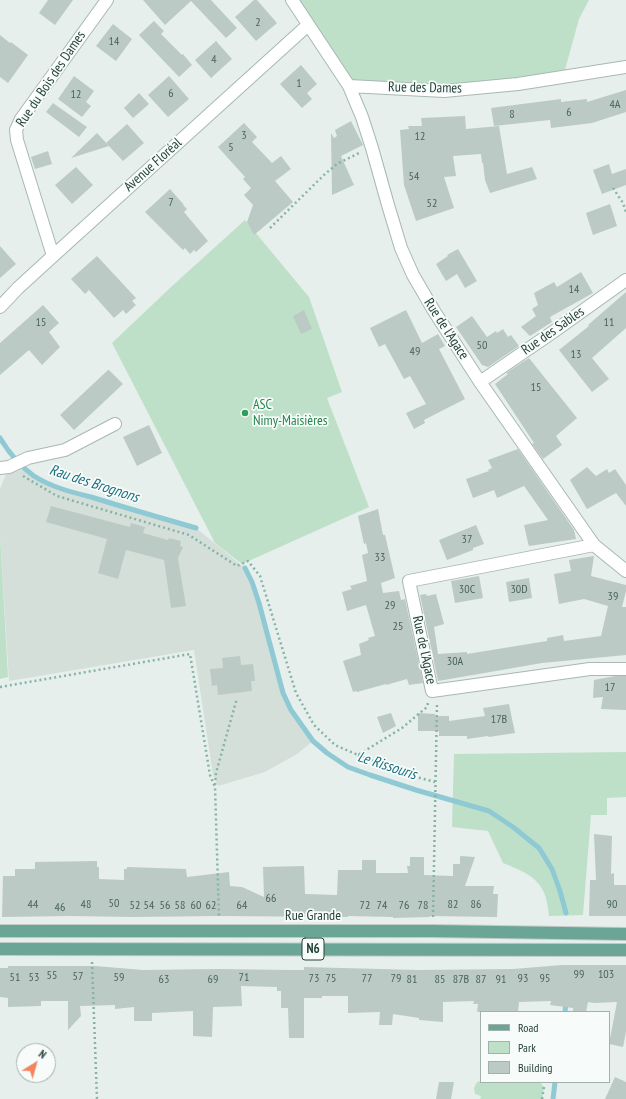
<!DOCTYPE html>
<meta charset="utf-8">
<style>
body{margin:0}
#map{position:relative;width:626px;height:1099px;overflow:hidden;background:#e6efeb;font-family:"PT Sans Narrow",sans-serif}
canvas{display:block}
.legend{position:absolute;left:480px;top:1011px;width:130px;height:72px;box-sizing:border-box;background:#f7fbf9;border:1px solid #a3b1ad;margin:0;padding:5px 7px;list-style:none;font-size:12px;color:#24423a}
.legend li{display:flex;align-items:center;gap:8px;height:20px}
.legend b{width:20px;border:1px solid #a3b1ad}
.north{position:absolute;left:16px;top:1043px;width:40px;height:40px;box-sizing:border-box;background:#f7fbf9;border:1px solid #a3b1ad;border-radius:50%;rotate:37deg;font-size:11px;font-weight:700;line-height:16px;text-align:center;color:#24423a}
.north::after{content:'';display:block;margin:auto;width:14px;height:18px;background:#f4845f;clip-path:polygon(50% 0,100% 100%,50% 72%,0 100%)}
</style>
<div id="map">
<canvas width="626" height="1099"></canvas>
<ul class="legend">
<li><b style="height:5px;background:#6aa596"></b>Road</li>
<li><b style="height:11px;background:#bfe0c8"></b>Park</li>
<li><b style="height:11px;background:#bbcac4"></b>Building</li>
</ul>
<div class="north">N</div>
</div>
<script>
const context = document.querySelector('canvas').getContext('2d');
context.lineJoin = 'round';
function paint(path, color) {
  context.fillStyle = color;
  context.fill(path, 'evenodd');
}
function trace(path, color, width, dash) {
  context.strokeStyle = color;
  context.lineWidth = width;
  context.lineCap = dash ? 'butt' : 'round';
  context.setLineDash(dash || []);
  context.stroke(path);
}
function label(font, color, halo, rows, align = 'center') {
  context.font = font + ' "PT Sans Narrow",sans-serif';
  context.lineWidth = 3.5;
  context.setLineDash([]);
  context.textBaseline = 'middle';
  context.strokeStyle = halo;
  context.fillStyle = color;
  for (const [text, x, y, turn = 0] of rows) {
    context.save();
    context.translate(x, y);
    context.rotate((+turn || 0) * Math.PI / 180);
    context.textAlign = isNaN(turn) ? turn : align;
    if (halo) context.strokeText(text, 0, 0);
    context.fillText(text, 0, 0);
    context.restore();
  }
}
const built = new Path2D(`
 M18,462l4,6 13,9 15,8 87,26 59,17 49,40 7,14 7,21 24,90 8,17 22,31 -16,13 -32,18 -47,14 -5,-11 -19,-125 -185,31 -9,-148v-44l9,-22z`);
const green = new Path2D(`
 M292,0h297l-10,19 -16,58 -119,14 -95,-5z
 M245,220l64,77 33,95 -15,6 42,109 -127,57 -27,-21 -103,-200 59,-56z
 M0,533l8,144 -8,2z
 M626,752v45l-19,1v17h-16l-8,100 -34,1c-1,-7 -2,-15 -4,-21 -7,-19 -25,-25 -42,-32l-15,-32 -36,-4 2,-73z
 M481,1081v1h15l3,1 1,-1h40l4,5 -2,12h-62l1,-3 -6,-2 -1,-6 3,-6z`);
const stream = new Path2D(`
 M0,438c9,15 20,28 34,38 17,11 37,16 57,21 35,11 70,21 105,31
 M245,568l7,14 7,21 24,90 8,17 22,31 14,12 21,14 22,8 46,15 73,21 24,16 26,21 13,21 8,22 6,22
 M565,1012l1,-10
 M553,1099l2,-17`);
const building = new Path2D(`
 M48,0h25l-18,25 -16,-12z
 M143,0h68l26,28 -11,10 -35,-37 -26,24z
 M254,0h3l20,23 -21,18 -21,-24z
 M154,21l10,10 -3,3 21,21 1,-1 9,11 -13,12 -40,-42z
 M113,24l19,15 -16,22 -20,-15z
 M0,35l10,8 1,-1 17,13 -20,28 -8,-6z
 M216,41l16,18 -21,19 -16,-18z
 M301,65l16,19 -10,9 5,6 -10,9 -22,-24z
 M74,76l20,15 -8,11 5,4 -9,11 -24,-18z
 M169,76l20,23 -21,18 -20,-22z
 M626,90v22l-34,11 -41,5 -1,-8 -56,6 -3,-18 70,-9v3l26,-3v3z
 M139,93l10,11 -16,14 -9,-10z
 M53,103l34,24 -8,10 -33,-25z
 M465,116l1,13 33,-3 8,48 25,-7 5,12 -47,14 -5,-13 -2,-17h-1l-1,-9 -28,2 3,20 -12,1 10,31 -38,13 -12,-36 -4,-55 9,-1 -1,-3h14l-1,-8z
 M351,121l12,24 -22,11 13,29 -22,10 -1,-62 3,5 3,-2 -2,-6z
 M244,123l13,14 -5,5 20,21 9,-7 10,13 -16,12 18,21 -39,33 -7,-13 6,-17 -9,-10 7,-7 -8,-9 2,-2 -27,-30z
 M127,124l17,19 -21,18 -17,-18z
 M97,133l12,13 -38,12z
 M48,151l4,13 -17,5 -4,-12z
 M609,164l3,10 14,-5v16l-24,9 -9,-24z
 M76,167l17,18 -21,19 -17,-19z
 M170,189l14,16h-1l4,4 -3,3 24,29 -12,11 -2,-2 -4,4 -5,-6 -2,2 -38,-38z
 M610,204l7,22 -24,9 -7,-22z
 M0,246l16,18 -16,14z
 M458,249l19,32 -12,7 -8,-14 -11,7 -10,-17 12,-8 -1,-1z
 M97,256l39,42 -4,3 4,4 -10,9 -3,-4 -9,8 -25,-28 -4,4 -14,-15z
 M581,272l12,21 -43,24 2,5 -22,14 -9,-9 15,-11 -4,-7 6,-4 -4,-12 20,-11 3,5z
 M626,292v36l-34,30 17,21 -17,13 -33,-42 30,-24 -1,-1z
 M43,305l16,18 -10,9 11,15 -18,18 -13,-15 -29,25v-32z
 M304,310l8,19 -11,5 -8,-18z
 M406,310l16,33 16,-9 7,12 -6,3 26,50 -41,21 1,3 -11,6 -8,-16 20,-9 -16,-28 -6,3 -19,-35 -6,3 -9,-19z
 M472,316l15,21 9,-6 1,2 6,-4 5,8 3,-2 8,11 -31,21 -6,-2 -26,-38z
 M529,358l48,60 -21,18 6,9 -19,14 -11,-15 2,-1 -39,-59 13,-10 -2,-1z
 M108,370h1l14,14 -49,46 -14,-15z
 M149,425l13,28 -25,13 -14,-29z
 M518,449l56,81 2,9 -47,7 -1,-3 -4,-18 24,-5 -24,-34 -27,12 -3,-8 -21,8 -7,-19 23,-8 -1,-1 4,-2 -4,-8z
 M587,467l9,9 11,-7 2,4 6,-4 11,16v21l-10,-13 -29,16 -17,-29z
 M51,506l79,21 1,-4 14,4 -2,6 25,7 1,-2 12,3 -1,5 3,1 -5,11 8,48 -15,2 -7,-48 -38,-10 -8,29 -20,-6 9,-34 -61,-17z
 M378,509l5,26h2l10,43 -14,5 2,10 16,-2 2,9 4,-1 18,84 -14,2 -2,-6 -21,6v-1l-29,8 -1,-1 -3,1 -10,-31 18,-6 -2,-11 10,-4 -1,-2 7,-2 -9,-31 -19,6 -5,-19 10,-3 -2,-3 17,-5 -5,-26 6,-2 -2,-10 -2,1 -6,-28z
 M476,525l8,19 -11,4v2l-26,10 -8,-20z
 M594,556l-3,20 35,9v6l-4,16h4v48l-84,8 -104,18 -18,-86 6,-1 1,2 9,-2 8,30 -10,3 4,27 29,-2v2l80,-13v-3l16,-3 1,6 37,-5 7,-30 -24,-7 -25,5 -5,-30 17,-3 -2,-11z
 M479,576l4,22 -28,5 -4,-22z
 M529,578l3,20 -23,4 -3,-20z
 M240,656l1,9 12,-1 2,17h-4l1,10 -34,4 -1,-10 -5,1 -2,-17 13,-1 -1,-10z
 M615,676h11v34l-25,-1 2,-12 -10,1 1,-18z
 M509,704l6,29 -26,4 -1,-1 -21,3v-3h-28v-5h-21v-18l17,1v2h14v5l36,-5 -2,-8z
 M391,713l5,13 -13,7 -6,-16z
 M594,834l18,2 -1,38 3,-1v12h12v31h-37l1,-36h6z
 M460,856l15,1 -10,29h29l-1,8h5l-1,23 -67,-1v1l-37,1v-1l-45,-1v1l-130,-1 -86,1 -61,-1 -69,1 1,-41h12v-7h20v-7l62,-1v6h2v12l25,1v-11h3v-2l59,2 1,8 42,-5 1,14 12,1 22,10 -1,-30 41,-1 1,28 32,1 1,-25h24v-10h14v13h32l-1,-7h3v-9h14v18l29,1v-12h7z
 M562,965h64v67l-3,15 -14,-3 8,-42 -23,1 -6,-1 -2,10h-13v-4l-23,-3 1,-4 -32,1 -1,10h-41l1,-8h-5l1,-3 -31,1v20l-24,-2v-2l-26,-4 -1,11h-13l1,-13 -32,1v-17h-26v2h-18v40h-15l-1,-30h-7v-17h-4v-4l-36,-1 1,20 -29,1 -1,30 -19,-1v-25l-41,2v8h-18v-14l-19,2v-4l-35,1 1,10 -13,14v-29h-27v5l-33,1v-9l-8,-1v-29h8v-2h87l48,4 75,-1 72,1h14v-3l114,3 95,-1z
 M615,1077l11,5v17h-21z
 M439,1082h15l-3,17h-15z`);
const path = new Path2D(`
 M613,188l10,15 3,9
 M270,228l55,-54 12,-10 22,-11
 M23,476l34,20 132,39 48,31 11,-5 12,15 13,42 23,75 18,32 21,20 23,10 44,-27 25,-21 1,-4
 M0,687l190,-33 20,121 5,12 4,131
 M358,755l58,22 19,5
 M215,785l1,-12 21,-75
 M433,917l4,-213
 M92,962l5,137
 M542,1099l2,-12`);
const minor = new Path2D(`
 M292,0l57,86 13,31 10,31 16,57 13,43 12,27 21,36 46,71 114,163 32,26
 M349,86l95,5 74,-7 108,-17
 M53,256l-36,-116 -1,-10 5,-11 86,-119
 M0,307l18,-19 35,-32 255,-231
 M480,382l73,-50 73,-52
 M0,468l9,-1 19,-9 37,-8 50,-26
 M594,545l-185,36 23,110 158,-22h36`);
const major = new Path2D(`
 M0,931h432l194,3
 M0,949l626,1`);
const markers = [
 [245,413,4,"#2e9e5b"]
];
const numberNames = [
 ["2",258,23],
 ["14",114,42],
 ["4",214,60],
 ["1",299,84],
 ["6",171,94],
 ["12",76,95],
 ["4A",615,105],
 ["6",569,113],
 ["8",512,115],
 ["3",244,136],
 ["12",420,137],
 ["5",231,148],
 ["54",414,177],
 ["7",171,203],
 ["52",432,204],
 ["14",574,290],
 ["15",41,323],
 ["11",609,323],
 ["50",482,346],
 ["49",415,352],
 ["13",576,355],
 ["15",536,388],
 ["37",467,540],
 ["33",380,558],
 ["30C",467,590],
 ["30D",519,590],
 ["39",613,597],
 ["29",390,606],
 ["25",398,627],
 ["30A",455,662],
 ["17",610,688],
 ["17B",499,720],
 ["66",271,899],
 ["50",114,904],
 ["44",33,905],
 ["48",86,905],
 ["82",453,905],
 ["86",476,905],
 ["90",612,905],
 ["52",135,906],
 ["54",149,906],
 ["56",165,906],
 ["58",180,906],
 ["60",196,906],
 ["62",211,906],
 ["64",242,906],
 ["72",365,906],
 ["74",382,906],
 ["76",404,906],
 ["78",423,906],
 ["46",60,908],
 ["99",579,975],
 ["103",606,975],
 ["55",52,976],
 ["57",78,977],
 ["51",15,978],
 ["53",34,978],
 ["59",119,978],
 ["71",244,978],
 ["73",314,979],
 ["75",331,979],
 ["77",367,979],
 ["79",396,979],
 ["93",523,979],
 ["95",545,979],
 ["63",164,980],
 ["69",213,980],
 ["81",412,980],
 ["85",440,980],
 ["87B",461,980],
 ["87",481,980],
 ["91",501,980]
];
const shields = [
 [313,949,22]
];
const shieldNames = [
 ["N6",313,949]
];
const streetNames = [
 ["Rue du Bois des Dames",51,79,-56],
 ["Rue des Dames",425,88,1],
 ["Avenue Floréal",153,165,-42],
 ["Rue de l'Agace",446,329,57],
 ["Rue des Sables",553,331,-35],
 ["Rue de l'Agace",424,650,78],
 ["Rue Grande",313,916]
];
const leisureNames = [
 ["ASC",253,405],
 ["Nimy-Maisières",253,421]
];
const waterNames = [
 ["Rau des Brognons",94,484,18],
 ["Le Rissouris",387,766,18]
];
paint(built, '#d4dfda');
paint(green, '#bfe0c8');
trace(stream, '#8ec9d4', 5);
paint(building, '#bbcac4');
trace(minor, '#a8b8b2', 14);
trace(major, '#c2cac8', 14);
trace(path, '#86b3a5', 2.5, [2, 3]);
trace(minor, '#fff', 12);
trace(major, '#6aa596', 12);
for (const [x, y, r, color] of markers) {
  const dot = new Path2D();
  dot.arc(x, y, r, 0, 2 * Math.PI);
  context.fillStyle = color;
  context.fill(dot);
  trace(dot, '#f7fbf9', 1.5);
}
label('12px', '#4a645c', null, numberNames);
for (const [x, y, w] of shields) {
  const box = new Path2D();
  box.roundRect(x - w / 2, y - 11, w, 22, 3);
  context.fillStyle = '#f7fbf9';
  context.fill(box);
  trace(box, '#24423a', 1);
}
label('bold 13px', '#24423a', null, shieldNames);
label('14px', '#24423a', '#f7fbf9', streetNames);
label('14px', '#27864d', '#f7fbf9', leisureNames, 'left');
label('italic 15px', '#1c6f80', '#f7fbf9', waterNames);
</script>
